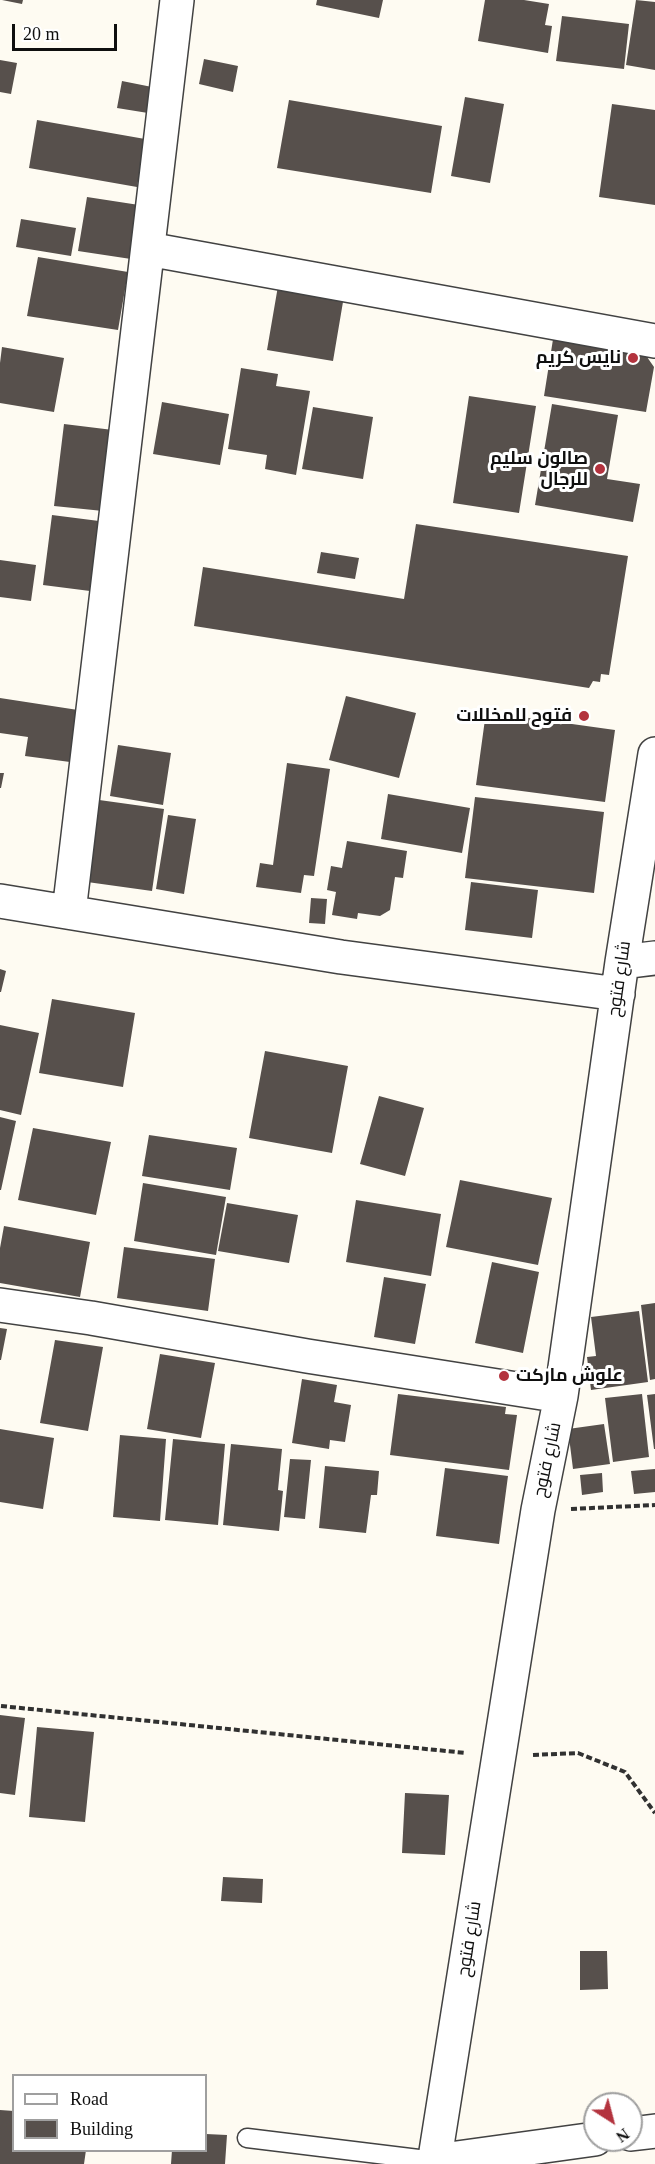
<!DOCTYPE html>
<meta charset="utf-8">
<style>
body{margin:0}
#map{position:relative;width:655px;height:2164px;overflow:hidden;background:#fefbf2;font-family:"Times New Roman",serif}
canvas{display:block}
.legend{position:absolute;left:12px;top:2074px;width:195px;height:78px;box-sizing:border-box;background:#fff;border:2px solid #9f9f9f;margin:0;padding:8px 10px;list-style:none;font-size:18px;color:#0f0f0f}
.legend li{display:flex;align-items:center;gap:12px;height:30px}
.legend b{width:30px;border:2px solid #9f9f9f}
.north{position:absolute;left:583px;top:2092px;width:60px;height:60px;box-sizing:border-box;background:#fff;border:2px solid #9f9f9f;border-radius:50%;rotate:144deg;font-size:16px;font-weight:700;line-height:24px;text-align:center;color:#0f0f0f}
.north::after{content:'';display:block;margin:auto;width:21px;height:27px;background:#b3333e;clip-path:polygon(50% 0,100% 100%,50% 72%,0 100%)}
.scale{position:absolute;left:12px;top:24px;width:105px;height:27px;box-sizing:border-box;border:3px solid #0f0f0f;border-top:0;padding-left:8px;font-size:18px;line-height:21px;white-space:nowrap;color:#0f0f0f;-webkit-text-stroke:4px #fff;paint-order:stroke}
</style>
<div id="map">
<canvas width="655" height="2164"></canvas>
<ul class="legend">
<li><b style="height:8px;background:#fff"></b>Road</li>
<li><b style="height:16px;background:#57504c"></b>Building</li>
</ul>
<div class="north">N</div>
<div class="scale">20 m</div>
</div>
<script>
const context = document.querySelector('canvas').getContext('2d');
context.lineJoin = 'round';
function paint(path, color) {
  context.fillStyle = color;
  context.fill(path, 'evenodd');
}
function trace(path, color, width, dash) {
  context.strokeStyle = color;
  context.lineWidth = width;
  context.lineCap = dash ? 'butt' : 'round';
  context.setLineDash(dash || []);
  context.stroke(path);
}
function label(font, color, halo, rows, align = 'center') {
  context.font = font + ' "Times New Roman",Cairo,serif';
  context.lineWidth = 6;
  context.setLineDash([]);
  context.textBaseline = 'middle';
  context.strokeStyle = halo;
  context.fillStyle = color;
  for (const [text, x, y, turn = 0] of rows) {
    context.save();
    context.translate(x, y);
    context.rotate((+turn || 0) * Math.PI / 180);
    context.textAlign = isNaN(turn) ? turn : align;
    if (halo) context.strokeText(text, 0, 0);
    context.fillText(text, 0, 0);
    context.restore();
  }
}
const building = new Path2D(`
 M2,0h21l-1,4z
 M317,0h66l-4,18 -63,-13z
 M485,0h39l25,4 -4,21 7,1 -4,27 -70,-12z
 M636,0l19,2v68l-29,-5z
 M562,16l67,8 -5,45 -68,-8z
 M204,59l34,7 -5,26 -34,-8z
 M0,60l17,3 -6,31 -11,-2z
 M122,81l30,6 -4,26 -31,-5z
 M465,97l39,7 -14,79 -39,-7z
 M289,100l153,26 -11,67 -154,-25z
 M612,104l43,6v95l-56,-8z
 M37,120l108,19 -8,48 -108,-19z
 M87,197l52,8 -8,54 -53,-8z
 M21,219l55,9 -5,28 -55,-9z
 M38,257l90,15 -10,58 -91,-14z
 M278,286l66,10 -11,65 -66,-11z
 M554,333l86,14 14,20 -8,45 -102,-16z
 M2,347l62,11 -10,54 -54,-9v-40z
 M241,368l37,6 -2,12 34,5 -14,84 -31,-6 2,-14 -39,-6z
 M469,396l67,10 -17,107 -66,-10z
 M162,402l67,12 -9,51 -67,-11z
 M552,404l66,11 -11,64 33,5 -7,38 -98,-17z
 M313,407l60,10 -10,62 -61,-10z
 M64,424l49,6 -10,81 -49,-5z
 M52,515l47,6 -9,70 -47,-6z
 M416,524l212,32 -19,119 -8,-1 -1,8 -7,-1 -4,7 -395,-62 9,-59 201,32z
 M321,552l38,6 -4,21 -38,-6z
 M0,560l36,5 -5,36 -31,-4z
 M346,696l70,17 -17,65 -70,-18z
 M0,698l78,12 -8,52 -45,-6 3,-19 -28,-4z
 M486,712l129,18 -10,72 -129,-17z
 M118,745l53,8 -8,52 -53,-9z
 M287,763l43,6 -16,107 -10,-1 -3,18 -45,-6 4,-24 13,2z
 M0,773h4l-3,15h-1z
 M388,794l82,14 -8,45 -81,-14z
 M475,797l129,15 -10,81 -129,-15z
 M92,799l72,10 -12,82 -72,-10z
 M168,815l28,4 -12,75 -28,-5z
 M347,841l60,10 -4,27 -8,-1 -5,33 -10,6 -22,-3 -1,6 -25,-4 4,-23 -9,-2 4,-24 11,2z
 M471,882l67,8 -6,48 -67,-8z
 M311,898l16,1 -2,25 -16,-1z
 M0,969l6,2 -5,21h-1z
 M52,999l83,14 -12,74 -84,-14z
 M0,1025l39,8 -18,82 -21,-5z
 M265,1051l83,15 -16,87 -83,-15z
 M379,1096l45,12 -19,68 -45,-12z
 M0,1117l16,4 -15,69h-1z
 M33,1128l78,14 -15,73 -78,-15z
 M149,1135l88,13 -7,42 -88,-14z
 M460,1180l92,18 -14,67 -92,-18z
 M143,1183l83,14 -10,58 -82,-14z
 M356,1200l85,14 -10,62 -85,-14z
 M227,1203l71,12 -9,48 -71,-12z
 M4,1226l86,16 -10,55 -80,-14v-35z
 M124,1247l91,12 -7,52 -91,-13z
 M492,1262l47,10 -16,81 -48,-10z
 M384,1277l42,7 -11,60 -41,-7z
 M655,1303v76l-5,1 -9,-75z
 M639,1311l9,71 -57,8 -4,-33 9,-1 -5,-39z
 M0,1328l7,1 -6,31h-1z
 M55,1340l48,7 -15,84 -48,-8z
 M160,1354l55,9 -14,75 -54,-9z
 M302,1379l35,6 -3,17 17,3 -6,37 -15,-2 -1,9 -37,-6z
 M398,1394l108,13 -1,7 12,1 -8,55 -119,-15z
 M642,1394l7,63 -36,5 -8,-64z
 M655,1394v55h-1l-7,-54z
 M604,1424l6,40 -37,5 -5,-40z
 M0,1429l54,9 -11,71 -43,-7z
 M120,1435l46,4 -6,82 -47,-4z
 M173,1439l52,5 -7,81 -53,-5z
 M231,1444l51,5 -4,41 5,1 -4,40 -56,-6z
 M290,1459l21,1 -6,59 -21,-2z
 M325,1466l54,5 -2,24h-6l-5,38 -47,-5z
 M445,1468l63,8 -9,68 -63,-8z
 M655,1469v23l-21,2 -3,-23z
 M602,1473l1,19 -21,3 -2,-20z
 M0,1715l25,3 -10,77 -15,-2z
 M37,1727l57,5 -9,90 -56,-5z
 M405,1793l44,2 -4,60 -43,-2z
 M223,1877l40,2 -1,24 -41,-2z
 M580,1951h27l1,38 -28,1z
 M0,2110l14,1v39h72l-2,14h-84z
 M206,2134l21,1 -2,29h-54l1,-14h34z`);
const path = new Path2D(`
 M571,1509l84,-4
 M1,1706l465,47
 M533,1755l45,-2 47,19 30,41`);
const service = new Path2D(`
 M247,2138l188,23`);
const minor = new Path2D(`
 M148,249l507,92
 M0,901l341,56 277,37
 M69,912c34,-305 73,-608 108,-912
 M622,962l33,-4
 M0,1305l91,13 216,38 254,40
 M631,2134l24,-3
 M435,2161l160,-22
 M434,2164l104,-654 23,-114 61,-434 33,-208`);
const markers = [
 [633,358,6,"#b3333e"],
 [600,469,6,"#b3333e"],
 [584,716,6,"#b3333e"],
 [504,1376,6,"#b3333e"]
];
const poiNames = [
 ["نايس كريم",621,358],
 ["صالون سليم",588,459],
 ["للرجال",588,480],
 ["فتوح للمخللات",572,716],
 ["علوش ماركت",516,1376,"left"]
];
const streetNames = [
 ["شارع فتوح",620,979,-82],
 ["شارع فتوح",548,1460,-78],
 ["شارع فتوح",470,1939,-81]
];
paint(building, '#57504c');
trace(service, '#424242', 21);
trace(minor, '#424242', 36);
trace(path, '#313131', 4, [6, 3]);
trace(service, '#fff', 18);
trace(minor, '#fff', 33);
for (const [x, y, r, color] of markers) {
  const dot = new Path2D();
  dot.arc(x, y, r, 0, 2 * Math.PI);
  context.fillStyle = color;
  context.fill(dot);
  trace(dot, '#fff', 2);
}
label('bold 18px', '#0f0f0f', '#fff', poiNames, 'right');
label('18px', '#0f0f0f', '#fff', streetNames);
</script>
